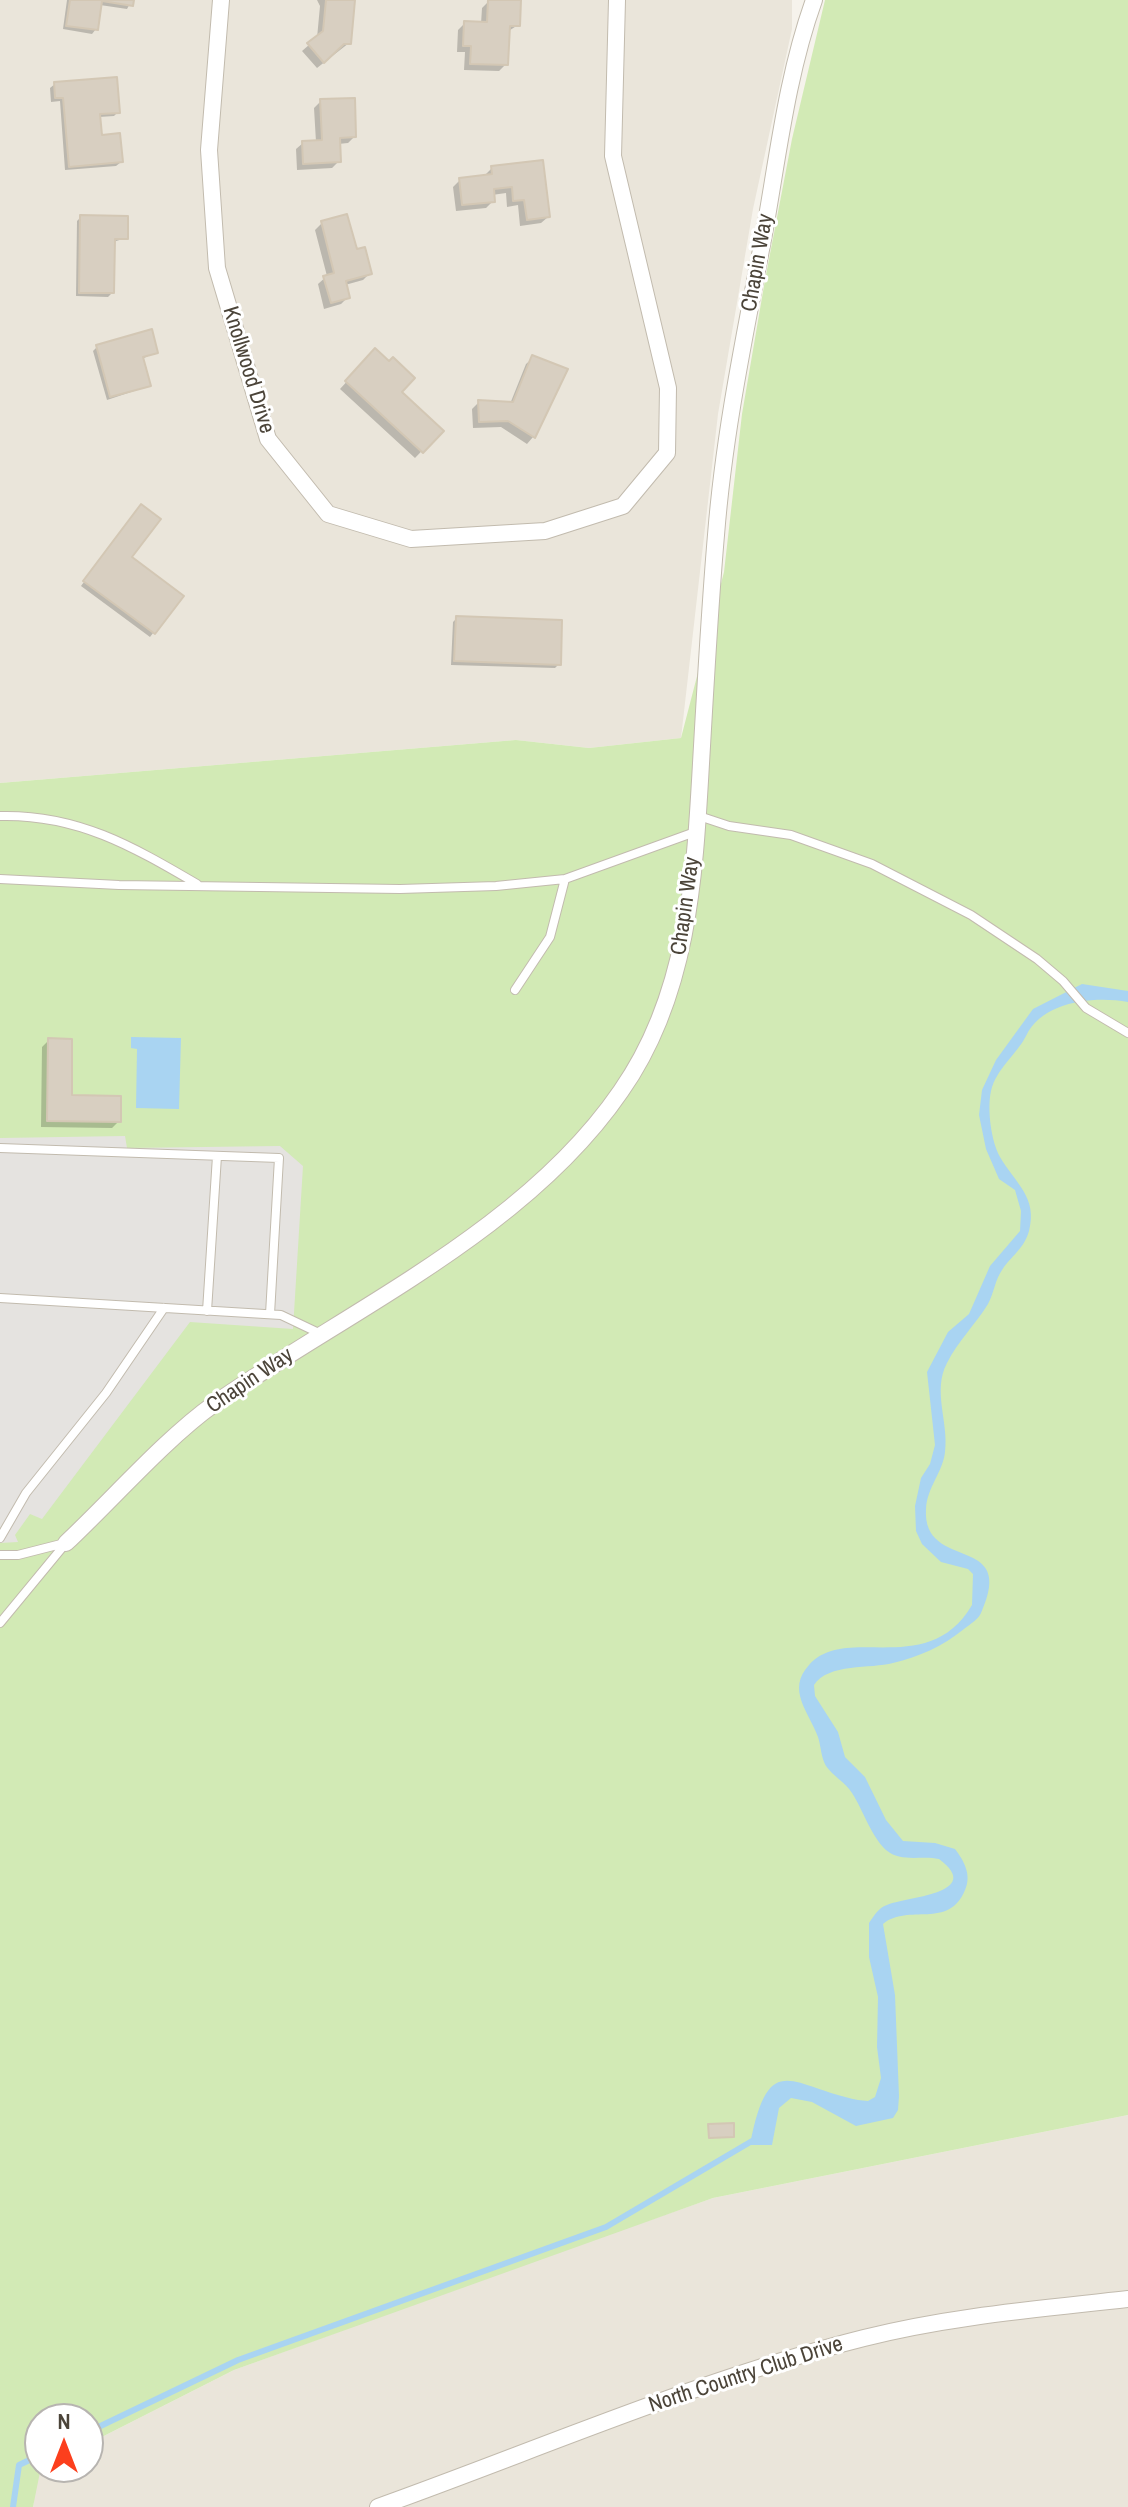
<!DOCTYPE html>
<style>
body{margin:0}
#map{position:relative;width:1128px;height:2507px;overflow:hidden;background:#f6f3ec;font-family:"Archivo Narrow",sans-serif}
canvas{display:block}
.north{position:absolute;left:24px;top:2403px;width:80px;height:80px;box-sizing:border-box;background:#fff;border:2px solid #b7b4b0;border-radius:50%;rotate:0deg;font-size:22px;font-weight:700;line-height:32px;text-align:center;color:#4b4439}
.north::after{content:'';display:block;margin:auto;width:28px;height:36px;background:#fc3f1d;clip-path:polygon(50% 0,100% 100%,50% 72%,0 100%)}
</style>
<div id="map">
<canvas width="1128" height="2507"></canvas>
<div class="north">N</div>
</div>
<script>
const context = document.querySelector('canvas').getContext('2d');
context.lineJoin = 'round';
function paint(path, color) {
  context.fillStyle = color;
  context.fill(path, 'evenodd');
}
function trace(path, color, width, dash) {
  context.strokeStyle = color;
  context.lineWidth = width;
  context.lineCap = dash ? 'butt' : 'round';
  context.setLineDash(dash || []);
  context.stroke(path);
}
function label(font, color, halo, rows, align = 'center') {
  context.font = font + ' "Archivo Narrow",sans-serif';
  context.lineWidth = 6;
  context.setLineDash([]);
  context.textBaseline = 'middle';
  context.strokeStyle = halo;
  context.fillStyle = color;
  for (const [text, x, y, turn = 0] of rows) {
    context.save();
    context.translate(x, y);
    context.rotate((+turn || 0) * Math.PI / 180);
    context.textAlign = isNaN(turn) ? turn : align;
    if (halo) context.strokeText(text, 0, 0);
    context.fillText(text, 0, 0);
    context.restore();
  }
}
const residential = new Path2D(`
 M0,0h792v29l-39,180 -35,205 -37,324 -92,10 -73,-8 -516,43z
 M1128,2115v392h-1095l5,-38 50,-2v-23l146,-74 282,-103 197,-69z`);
const green = new Path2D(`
 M825,0h303v2115l-415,83 -479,172 -146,74v-25h-48l1,48 -8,40h-33v-1724l516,-43 73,8 92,-10 43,-166 18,-158 23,-134 27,-141z`);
const parking = new Path2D(`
 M125,1136l2,12 153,-2 23,20 -10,163 -103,-7 -148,197 -12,-5 -15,21 3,7 -18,1v-405z`);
const water = new Path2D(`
 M1082,984l46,7v11c-34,-6 -85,-1 -102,34 -9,18 -30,33 -35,55 -4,18 0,50 9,66 15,26 38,40 29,74 -5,18 -18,25 -27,39 -7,10 -8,23 -14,34 -13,21 -30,37 -41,59 -15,28 2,59 -2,89 -2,20 -18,35 -19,57 -4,64 92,23 55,104 -3,7 -11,11 -17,16 -21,17 -45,28 -71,34 -22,6 -65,0 -79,22l1,11 23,36 7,25 20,20 21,43 17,21 32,2 20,6c9,12 17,26 10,41 -16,40 -57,13 -82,34l12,71 4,101 -1,14 -5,8 -37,8 -44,-24 -21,-4 -12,10 -7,37h-22c19,-98 41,-58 108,-45l10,1 7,-4 6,-19 -4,-31 1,-50 -9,-40v-34c5,-7 9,-15 18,-18 17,-8 99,-11 52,-46 -17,-4 -38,4 -53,-9 -15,-14 -23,-40 -34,-57 -7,-11 -19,-17 -26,-27 -5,-8 -5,-20 -8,-29 -9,-25 -32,-47 -9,-72 37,-42 119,15 163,-60l1,-31 -5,-5 -27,-7 -19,-18 -6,-13 -1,-25 6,-28 9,-14 5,-19 -8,-73 21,-40 21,-18 21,-48 30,-35 1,-20 -6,-21 -16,-11 -13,-30 -7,-34 3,-25 14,-30 37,-51z
 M131,1037l50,1 -2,71 -43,-1 1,-59 -6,-1z`);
const shadow = new Path2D(`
 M67,0h65l-5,9 -27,-4 -4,24 -4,5 -29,-5z
 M317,0h36l-4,43 -32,25 -15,-17 15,-13 3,-32z
 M489,1l29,24 -11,7 -1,32 -7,7 -35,-1 1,-18h-8l1,-22 7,-7 16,1 1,-16z
 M55,84l63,28 -4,4 -15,1 1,20 21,25 -5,4 -51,4 -5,-69 -9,1 -1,-14z
 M321,101l33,36 -6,6 -10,1 1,17 -7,7 -35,2 -1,-21 7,-6 13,-1 -2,-34z
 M492,168l56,49 -7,6 -21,3 -2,-21 -11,2 -1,-14 -14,2 1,6 -7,7 -30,3 -3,-24 7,-7 25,-5z
 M81,217l45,21 -13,4 -1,51 -4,4 -32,-1 1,-75z
 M322,223l48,50 -7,7 -18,5 3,12 -7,7 -17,5 -6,-25 9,-8 -12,-46z
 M97,347l59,5 -14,7 7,27 -42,14 -14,-49z
 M375,351l25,41 41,39 -26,27 -75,-69z
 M533,358l32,12 -32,67 -6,7 -26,-17 -28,1 -1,-19 7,-7 31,2 16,-40z
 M137,511l-7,47 51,38 -31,41 -69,-51z
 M457,618l102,46 -4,4 -104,-3 2,-43z
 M49,1040l21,57 49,24 -7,7 -71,-1 1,-80z`);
const stream = new Path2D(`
 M88,2432l150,-72 368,-133 146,-86
 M13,2507l6,-42 21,-10`);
const building = new Path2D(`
 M70,0h64l-1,6 -31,-5 -4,29 -32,-4z
 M326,0h29l-4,44h-7l-20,19 -17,-20 16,-12z
 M488,0h33l-1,26h-10l-2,39 -38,-1 1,-18h-8l1,-25 23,1z
 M117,77l3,36 -20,1 2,21 18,-2 3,29 -54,5 -6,-69h-8l-1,-16z
 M355,98l1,39 -16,1 1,24 -38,2 -1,-23 20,-1 -2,-41z
 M543,160l7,57 -23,3 -3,-20 -11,1 -1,-14 -18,2 1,13 -33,3 -3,-27 33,-4 -1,-8z
 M347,214l10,35 8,-2 7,27 -26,7 4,17 -19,5 -8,-27 11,-3 -13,-52z
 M80,215l48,1v23h-13l-1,54h-35z
 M152,329l6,24 -15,4 8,29 -41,11 -14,-52z
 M375,348l14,13 4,-4 22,21 -13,14 42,39 -21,22 -78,-72z
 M532,355l36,14 -33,69 -27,-17 -29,1 -1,-22 35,2z
 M141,504l20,15 -29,38 52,39 -29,38 -72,-53z
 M456,616l106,4 -1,45 -107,-4z
 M48,1038l24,1v56l49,1v26l-74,-1z
 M734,2123v14l-25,1 -1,-14z`);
const service = new Path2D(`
 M0,816c77,-2 132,30 197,68
 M699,816l30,10 62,9 81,29 99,51 66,44 26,22 23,27 42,25
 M0,879l119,6 281,4 96,-3 69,-7 130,-47
 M515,990l35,-53 15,-58
 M0,1148l279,10 -9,156
 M0,1298l281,17 40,19
 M207,1311l10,-155
 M0,1538l26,-45 80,-100 58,-85
 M0,1555h18l47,-12
 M0,1623l66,-80`);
const minor = new Path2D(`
 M221,0l-12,150 8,118 51,171 60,75 83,25 134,-8 78,-25 44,-53 1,-65 -55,-232 4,-156
 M66,1543c46,-43 99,-104 148,-139 135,-94 312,-174 407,-313 71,-101 74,-226 81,-345 4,-70 8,-141 14,-211 8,-102 29,-201 48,-301 14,-78 23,-159 50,-234
 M378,2507c162,-58 319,-127 486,-169 87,-22 176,-29 264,-39`);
const streetNames = [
 ["Chapin Way",758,263,-80],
 ["Knollwood Drive",248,370,73],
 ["Chapin Way",686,906,-82],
 ["Chapin Way",250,1381,-34],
 ["North Country Club Drive",746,2375,-18]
];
paint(residential, '#eae5da');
paint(green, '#d2eab5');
paint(parking, '#e5e3e0');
paint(water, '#a9d4f2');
paint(shadow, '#0003');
trace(stream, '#a9d4f2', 6);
paint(building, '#d8cfc1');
trace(building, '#d3c7b4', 2);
trace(service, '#c2bbae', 10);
trace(minor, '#c2bbae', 18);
trace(service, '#fff', 8);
trace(minor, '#fff', 16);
label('22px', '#4b4439', '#fff', streetNames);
</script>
